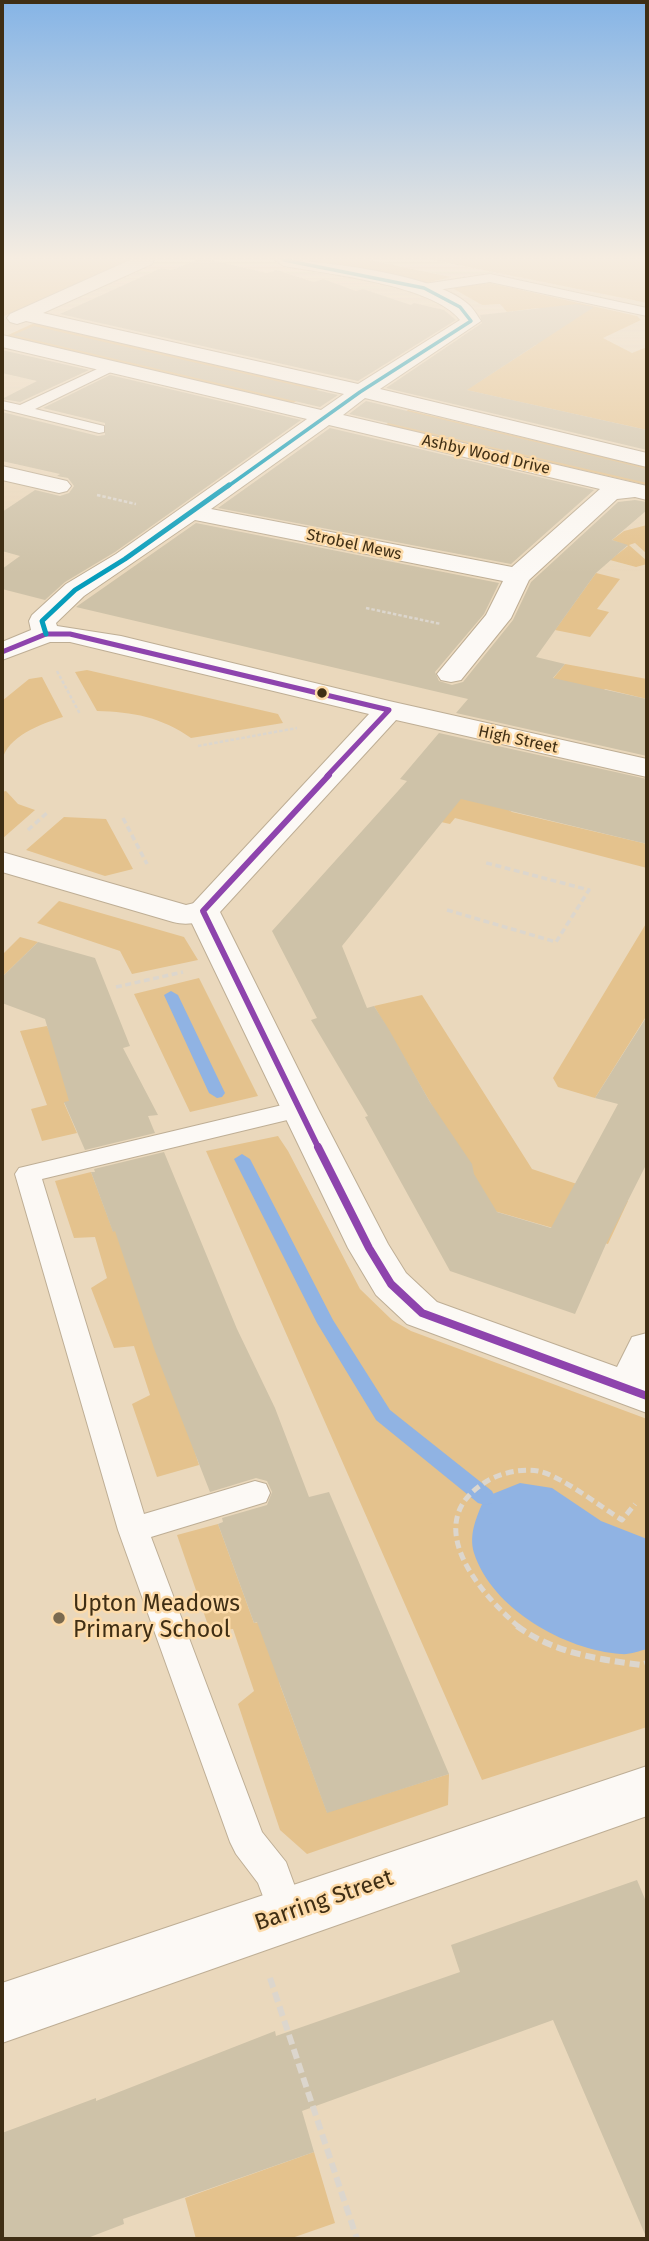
<!DOCTYPE html>
<style>
body{margin:0}
#map{position:relative;width:649px;height:2241px;overflow:hidden;background:#ead8bc;font-family:"Fira Sans",sans-serif}
canvas{display:block}
.frame{position:absolute;inset:0;border:4px solid #3f2e14;pointer-events:none}
</style>
<div id="map">
<canvas width="649" height="2241"></canvas>
<div class="frame"></div>
</div>
<script>
const context = document.querySelector('canvas').getContext('2d');
context.lineJoin = 'round';
function paint(path, color) {
  context.fillStyle = color;
  context.fill(path, 'evenodd');
}
function trace(path, color, width, dash) {
  context.strokeStyle = color;
  context.lineWidth = width;
  context.lineCap = dash ? 'butt' : 'round';
  context.setLineDash(dash || []);
  context.stroke(path);
}
function label(font, color, halo, rows, align = 'center') {
  context.font = font + ' "Fira Sans",sans-serif';
  context.lineWidth = 5;
  context.setLineDash([]);
  context.textBaseline = 'middle';
  context.strokeStyle = halo;
  context.fillStyle = color;
  for (const [text, x, y, turn = 0] of rows) {
    context.save();
    context.translate(x, y);
    context.rotate((+turn || 0) * Math.PI / 180);
    context.textAlign = isNaN(turn) ? turn : align;
    if (halo) context.strokeText(text, 0, 0);
    context.fillText(text, 0, 0);
    context.restore();
  }
}
const green = new Path2D(`
 M2,260h129l-129,57z
 M307,260h62l82,17 -29,7z
 M433,260h214v43l-19,-4z
 M490,283l147,33 4,4 -38,18 29,15 15,-6v83l-181,-40 70,-45 20,-20 -18,-17 -31,4 -7,-8 -18,1 -30,-17 1,-2z
 M34,323l288,64 -29,16 -287,-67z
 M408,410l239,57v18l-262,-60z
 M647,525v29l-12,-11 -6,2 18,16v3l-11,3 -26,-7 18,-14 -16,-6 12,-9z
 M596,573l24,6 -23,30 12,3 -19,25 -35,-7z
 M565,664l82,15v20l-42,-10 -7,8 -51,-11z
 M87,670l191,44 5,9 -92,15c-30,-21 -58,-26 -94,-27l-22,-39z
 M42,677l21,40c-22,7 -56,19 -61,44v-60l27,-22z
 M466,783l46,29 135,32v24l-192,-50 -5,6 -9,-2z
 M6,791l12,13 17,6 -33,29v-47z
 M64,817l42,2 27,50 -28,7 -79,-26z
 M59,901l125,36 14,23 -66,14 -12,-23 -83,-28z
 M647,922v93l-52,83 -37,-11 -5,-9z
 M20,937l18,5 -36,35v-22z
 M199,978l59,118 -68,16 -56,-118z
 M422,995l110,174 96,32 -20,43 -124,-36 -54,-106 -56,-96z
 M47,1026l16,34 13,39 -12,4 13,30 -35,8 -11,-32 16,-4 -27,-74z
 M278,1136l10,15 72,138 32,31 19,11 236,88v308l-165,53 -276,-629z
 M91,1172l22,59 11,-2 75,236 -42,12 -25,-73 18,-9 -16,-49 -20,2 -23,-60 16,-10 -12,-41 -21,1 -19,-57z
 M218,1524l36,99 11,-2 15,64 47,127 122,-38 -1,31 -141,49 -27,-24 -42,-126 16,-13 -21,-62 -23,2 -33,-96z
 M314,2152l21,71 -46,16h-93l-11,-41z`);
const water = new Path2D(`
 M520,1483l32,5 49,33 46,18v110c-8,2 -18,6 -26,5 -56,-4 -129,-45 -147,-101 -6,-20 4,-39 11,-56z`);
const stream = new Path2D(`
 M171,991l7,4 47,98 -3,4 -5,1 -8,-5 -45,-98z
 M242,1154l8,5 83,161 57,90 102,81 3,6 -3,6 -7,2 -7,-2 -102,-83 -59,-97 -83,-164z`);
const building = new Path2D(`
 M197,260h13l57,13 10,-3 37,12 9,-3 33,12 7,-2 48,16 3,-2 30,7 12,10 -98,61 -298,-67 101,-46 11,2z
 M577,304l17,3 -127,83 180,40v20l-261,-62 96,-65 -2,-8z
 M34,326l304,69 -18,12 -307,-72z
 M2,350l87,20 -69,32 -18,-3 35,-18 -35,-8z
 M110,375l191,45 -186,132 -50,30 -20,18 -43,-11v-20l18,-13 -18,-5v-39l33,-22 25,6 9,-3 5,-7 -6,-8 -11,-2 3,-2 -58,-13v-49l96,24 7,-1v-12l-62,-15z
 M366,401l281,68v14l-298,-69z
 M330,428l264,62 -83,74 -293,-56z
 M635,500l12,2v8l-35,30 16,5 -32,28 -60,84 29,7 -12,14 94,21v57l-191,-43 12,-14 -392,-92 120,-84 303,60 -15,31 -49,58 4,9 13,4 11,-3 50,-62 18,-38 87,-80z
 M439,733l208,46v65l-186,-45 -119,147 25,62 7,-2 14,22 42,74 42,62 2,10 23,38 54,16 67,-124 -23,-6 52,-82v147l-41,81 -31,70 -125,-43 -85,-154 3,-1 -57,-96 6,-2 -45,-87 135,-150 -7,-2z
 M38,942l57,16 35,88 -7,2 35,67 -10,1 7,17 -70,17 -21,-48 5,-1 -24,-82 -43,-16v-26z
 M164,1152l73,177 38,79 34,89 20,-5 120,282 -122,39 -70,-191 -3,1 -36,-99 5,-2 -1,-4 45,-13 5,-13 -5,-11 -11,-3 -46,14 -55,-141 -40,-120 -2,1 -22,-60h4l-1,-3z
 M637,1880l10,24v335l-94,-219 -251,91 12,41 -191,67 1,5 -39,15h-83v-106l94,-35v3l179,-70 1,5 184,-64 -9,-27z`);
const pathFar3 = new Path2D(`
 M97,495l39,9
 M366,608l75,16
 M57,671l23,43
 M198,746l99,-18`);
const pathFar2 = new Path2D(`
 M123,818l24,46
 M28,830l20,-18
 M447,910l109,32 33,-52 -106,-28
 M116,987l67,-15`);
const pathFar1 = new Path2D(`
 M519,1627c-37,-32 -98,-100 -38,-142 15,-11 38,-17 57,-14 22,4 63,36 84,49l13,-16`);
const path = new Path2D(`
 M517,1626c37,27 80,33 124,39l6,-2
 M270,1978l87,261`);
const service = new Path2D(`
 M490,274l157,34v8l-157,-34 -66,10 -6,-4 6,-4z
 M110,363l7,4 -2,3 -80,39 69,17v6l-5,1 -97,-24v-8l18,4z
 M299,1101l9,2 3,6 -3,6 -266,64 102,335 111,-33 11,3 4,9 -4,9 -115,35 111,295 24,30 19,52 -5,12 -13,6 -13,-6 -16,-43 -22,-29 -6,-12 -112,-312 -103,-356 4,-6z`);
const pedestrian = new Path2D(`
 M2,852l184,53 17,-4 12,3 5,7 -5,7c-15,4 -27,8 -42,4l-171,-50z`);
const minor = new Path2D(`
 M130,260h24l-2,4 -109,49 315,71 102,-64c-27,-35 -132,-46 -176,-54l-9,-6c44,0 160,14 193,44 5,4 9,11 13,17l-101,68 267,64v14l-282,-69 -22,17 304,71v14l-12,-3 -18,2 -88,81 -18,38 -50,62 -10,2 -10,-2 -4,-6 49,-59 17,-34 -308,-61 -111,76 -28,27 1,3 64,10 268,65 258,58v18l-251,-57 -176,192 98,197 70,135 18,29 31,29 180,65 15,-30 15,-4v80l-240,-89 -31,-29 -28,-47 -162,-337 183,-197 -299,-72h-20l-48,18v-18l29,-12 -2,-9 3,-6 34,-31 50,-30 191,-135 -305,-72v-12l319,75 23,-16 -318,-73 -9,3 -7,-2 -3,-4 3,-4zM329,425l271,64 -88,78 -301,-58z
 M2,466l65,15 4,5 -4,5 -8,2 -57,-13z
 M647,1766v50l-645,227v-60z`);
const bus1Far2 = new Path2D(`
 M2,652l44,-18h24l319,76 -62,66`);
const bus1Far1 = new Path2D(`
 M319,1149l-116,-238 126,-136`);
const bus1 = new Path2D(`
 M318,1147l51,101 22,36 31,29 225,83`);
const bus2Far1 = new Path2D(`
 M227,487l133,-95 111,-71 -11,-14 -36,-19 -140,-28`);
const bus2 = new Path2D(`
 M46,634l-4,-13 33,-31 50,-31 104,-74`);
const markers = [
 [322,693,6,"#3f2e14"],
 [59,1618,7,"#7b6a4f"]
];
const farStreetnames = [
 ["Ashby Wood Drive",486,455,13],
 ["Strobel Mews",354,545,12],
 ["High Street",518,740,12]
];
const nearPoinames = [
 ["Upton Meadows",73,1605],
 ["Primary School",73,1631]
];
const nearStreetnames = [
 ["Barring Street",324,1901,-19]
];
paint(green, '#e4c28d');
paint(water, '#90b3e3');
paint(stream, '#90b3e3');
paint(building, '#cec2a8');
trace(service, '#beae95', 2);
trace(pedestrian, '#beae95', 2);
trace(minor, '#beae95', 2);
trace(pathFar3, '#dcd6cd', 2.5, [3.5, 2]);
trace(pathFar2, '#dcd6cd', 3.5, [6, 3.5]);
trace(pathFar1, '#dcd6cd', 5, [8, 4.5]);
trace(path, '#dcd6cd', 6, [10, 5]);
paint(service, '#fcf9f5');
paint(pedestrian, '#fcf9f5');
paint(minor, '#fcf9f5');
trace(bus1Far2, '#8e44ad', 5);
trace(bus1Far1, '#8e44ad', 6);
trace(bus1, '#8e44ad', 8);
trace(bus2Far1, '#069dbb', 3.5);
trace(bus2, '#069dbb', 5);
const sky = context.createLinearGradient(0, 0, 0, 574);
sky.addColorStop(0, '#85b4e6');
sky.addColorStop(0.45, '#f6ede1');
sky.addColorStop(1, '#f6ede100');
context.fillStyle = sky;
context.fillRect(0, 0, 649, 574);
for (const [x, y, r, color] of markers) {
  const dot = new Path2D();
  dot.arc(x, y, r, 0, 2 * Math.PI);
  context.fillStyle = color;
  context.fill(dot);
  trace(dot, '#fddba9', 2.5);
}
label('16px', '#3f2e14', '#fddba9', farStreetnames);
label('23px', '#3f2e14', '#fddba9', nearPoinames, 'left');
label('23px', '#3f2e14', '#fddba9', nearStreetnames);
</script>
